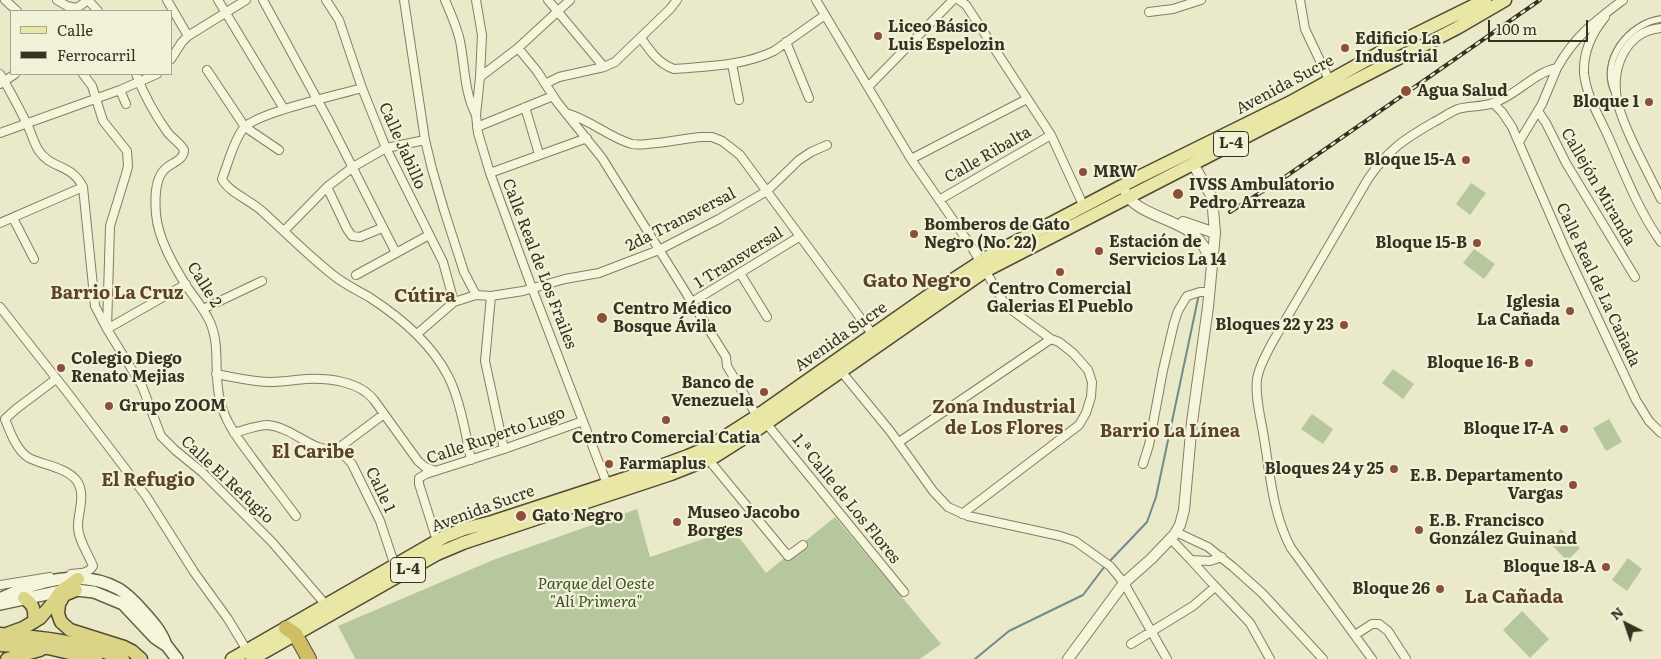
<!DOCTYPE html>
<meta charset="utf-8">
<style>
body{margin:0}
#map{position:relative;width:1661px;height:659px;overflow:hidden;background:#eae9c9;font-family:Literata,serif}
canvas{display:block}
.legend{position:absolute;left:10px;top:10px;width:162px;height:65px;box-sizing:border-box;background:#f2f2d8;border:1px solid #a7a58f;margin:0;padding:6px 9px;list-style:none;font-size:15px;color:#363222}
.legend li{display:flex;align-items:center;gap:10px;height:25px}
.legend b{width:25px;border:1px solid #a7a58f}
.north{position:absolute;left:1601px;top:599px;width:50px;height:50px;-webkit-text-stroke:4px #f2f2d8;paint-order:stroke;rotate:319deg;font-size:14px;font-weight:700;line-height:20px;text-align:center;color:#363222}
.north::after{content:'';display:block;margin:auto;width:18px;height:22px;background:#363222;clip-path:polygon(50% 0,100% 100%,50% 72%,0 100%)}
.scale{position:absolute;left:1488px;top:20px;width:100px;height:22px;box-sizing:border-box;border:2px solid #363222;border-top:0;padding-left:6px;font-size:15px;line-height:18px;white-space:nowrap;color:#363222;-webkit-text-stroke:4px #f2f2d8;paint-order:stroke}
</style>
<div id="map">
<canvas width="1661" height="659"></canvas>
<ul class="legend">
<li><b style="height:6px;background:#e8e7a6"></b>Calle</li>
<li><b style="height:6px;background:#363222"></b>Ferrocarril</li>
</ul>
<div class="north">N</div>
<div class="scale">100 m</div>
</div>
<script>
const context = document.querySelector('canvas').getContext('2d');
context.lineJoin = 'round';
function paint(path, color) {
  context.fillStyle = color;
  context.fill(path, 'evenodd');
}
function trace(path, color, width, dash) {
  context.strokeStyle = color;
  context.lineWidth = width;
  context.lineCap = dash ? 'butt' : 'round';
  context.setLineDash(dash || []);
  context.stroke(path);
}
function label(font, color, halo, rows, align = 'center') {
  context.font = font + ' Literata,serif';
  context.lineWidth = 4.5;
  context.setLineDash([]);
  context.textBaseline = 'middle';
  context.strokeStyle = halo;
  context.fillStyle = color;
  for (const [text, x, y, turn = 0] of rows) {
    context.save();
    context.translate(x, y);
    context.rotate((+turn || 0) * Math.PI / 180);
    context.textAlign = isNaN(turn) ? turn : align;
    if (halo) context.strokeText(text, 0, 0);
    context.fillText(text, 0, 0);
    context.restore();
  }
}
const green = new Path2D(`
 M1471,183l15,10 -16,22 -14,-11z
 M1474,249l21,15 -11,15 -21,-16z
 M1393,369l21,15 -11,15 -21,-16z
 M1312,414l21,15 -10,15 -22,-15z
 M1609,419l13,23 -16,9 -13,-23z
 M637,509l13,48 83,-28 33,44 69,-56 106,127 -21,15h-566l1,-1 -17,-32 155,-66z
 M1561,529l19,19 -13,13 -18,-19z
 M1628,558l14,11 -15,22 -15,-11z
 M1522,611l27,28 -19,19 -27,-28z`);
const stream = new Path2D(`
 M1108,563l39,-41 9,-25 43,-203
 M975,659l34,-28 74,-36 22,-29`);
const pedestrian = new Path2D(`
 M1615,93c-16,-32 14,-70 46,-74`);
const minor = new Path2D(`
 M5,0l12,11
 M57,0l10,6 10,2 11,-8
 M167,0l21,36
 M218,0l66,109
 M263,0l67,123 66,130
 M326,0l13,20 23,68 24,60 57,114 11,40
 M404,0l21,140 7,29 12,41 20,62 12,23 15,1 32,-5 42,-12 34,-6 60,-23 60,-31 48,-28 32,-31 12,-8 16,-7
 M445,0c6,14 12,27 15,41 5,25 4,51 16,74
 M476,0l6,35 -2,42 -4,38 2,18 12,40 42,115 75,196
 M548,0l56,67
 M816,0l95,159 60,87 32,55 10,10 38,28 8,3 14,11 15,17 4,12 -1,15 -5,16 -7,12 -117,89
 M959,0l7,5 85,130 33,72
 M1300,0l5,29 26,55
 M89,1l9,10
 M1149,12l24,-3 28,-9
 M1605,17c-13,16 -22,34 -21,56 2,22 15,43 24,63 16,36 30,74 53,106
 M1661,28c-17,2 -28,9 -37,24 -19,34 -2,68 13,99 8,16 16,32 24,48
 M641,38c9,13 18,26 33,31 34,-3 69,-3 100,-18l51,-36
 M786,42l23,56
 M518,48l19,23 20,31 45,56 124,199 1,9 30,50
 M171,59l11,-17 6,-6 58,-36
 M732,64l7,36
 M207,70l38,57 34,23
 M0,74c9,15 18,32 26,48 5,9 7,20 13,29 13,19 32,12 44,36l12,119 12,23 35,57 19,50 14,14 27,22 70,70 54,63
 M83,74l9,12 11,35 24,30 1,15 -2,8 -16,52 -3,103 79,-45
 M136,74c8,21 19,41 32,59 5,6 12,10 16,17 0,11 -14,13 -20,20 -10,11 -9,31 -8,44 2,25 18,52 31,73 8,11 17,22 23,35 11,25 3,51 10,78 5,23 19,40 33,59 14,19 29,38 43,57
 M480,77l38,-29 52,-48
 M0,84l15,-10
 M545,84l14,-7 45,-10 11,-5 55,-53 7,-9
 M868,87l85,-87
 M362,88c-23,7 -108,25 -119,41 -10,13 -15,35 -21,50 6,13 30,22 41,33 23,21 46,44 70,63 11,9 24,15 36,22 31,20 62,46 79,79 12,23 18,59 23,84
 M120,90l6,14
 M1493,103l9,9 10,15 53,122 71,151 13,21 12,12
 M525,107l14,47
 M1538,111l8,12 20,40 69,114
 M566,113c25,7 44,25 66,31 13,3 54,-6 69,-7h11l10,4 18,14 133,180
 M477,127l76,-31
 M0,133l120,-43 37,-16
 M1519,142l23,-38 15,-36
 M911,159l116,-60
 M490,173l97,-35
 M327,187l20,42 5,7 8,1 22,-9
 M939,200l112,-65
 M13,218l21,41
 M0,223l83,-36
 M284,231l43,-44 26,-20 33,-19 39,-8
 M740,273l27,44
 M356,275l73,-40
 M491,296l-6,65 19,88
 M692,302l107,-65
 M0,307l67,85 79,104 48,76 34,47 20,33
 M203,309l59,-28
 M417,334l37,-32 22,-7
 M840,370l50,61 43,60 15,16 20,9 92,20 15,5 35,25 14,17 43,76
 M216,374c18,3 36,8 55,8 11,0 23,-2 35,-3 22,-1 53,2 68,21l44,61 7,6 11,4
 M56,379l-40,30 -11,10c5,13 12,32 24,39 14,7 37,9 48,23 9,14 1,31 1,45 0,14 10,27 15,40 -5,8 -13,7 -22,8
 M766,423l138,169
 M234,433c11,-3 23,-8 34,-8 19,2 34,16 50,22 7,3 13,2 19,4 7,3 11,8 15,13l28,57 15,45
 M899,442l152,-103
 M336,450l48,-36
 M708,459l80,97 15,-11
 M1143,464l6,-19 14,-75 11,-47 4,-12 9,-15 13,-4h9
 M1176,532l32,15 25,20 29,26 61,66
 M1171,539l20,21 19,1 12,-4
 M438,544l-19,-60v-6l7,-4 78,-25 79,-28
 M1191,560l20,22 39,41 20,36
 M0,585l50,-8
 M1355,635l17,-11h7l9,7 18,28
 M1131,644l62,-38 22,-19
 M1372,659l-81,-111c-19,-35 -21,-77 -28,-116 -3,-17 -8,-36 -6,-53 2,-13 9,-24 15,-36l96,-164c20,-29 36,-40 66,-57 8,-4 16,-10 24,-13 11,-3 24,-2 35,-6 23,-7 40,-30 64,-35 18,-32 37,-46 66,-68`);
const tertiary = new Path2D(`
 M1126,193c9,20 49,26 67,41 9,7 15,19 18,30
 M1183,222l32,11
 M1068,659l56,-76 27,-24 23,-24 6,-10 4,-15 8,-88 16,-115 7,-74 -3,-36 -19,-33`);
const secondary = new Path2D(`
 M0,599c35,-18 82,-31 119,-10 9,6 16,13 23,21 10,11 19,21 24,35
 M0,604l61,-13 15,-1 18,2 29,12 32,34 12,8 10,13`);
const primary = new Path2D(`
 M232,659l212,-122 20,-8 28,-7 147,-48 49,-18 19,-8 50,-32 174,-122 60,-39 150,-79 150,-74 99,-55 95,-47
 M252,659l185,-105 26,-11 208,-69 43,-17 41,-26 230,-160 472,-243 48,-28`);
const trunk = new Path2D(`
 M76,590l-12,5 -5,9 -1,10 3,8 9,8 54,17 8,4 9,8
 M24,598c10,7 11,12 10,24
 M9,633l14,-5 17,-10 11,-13 10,-14 17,-12
 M0,634c43,3 83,8 123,25
 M0,645l48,3 48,11
 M7,659l33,-9`);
const motorway = new Path2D(`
 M286,628l9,6 14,25`);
const rail = new Path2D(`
 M1230,212l55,-35 255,-177`);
const markers = [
 [878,36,5,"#8c4f37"],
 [1345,48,5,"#8c4f37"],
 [1406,91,6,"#8c4f37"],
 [1649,102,5,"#8c4f37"],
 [1466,160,5,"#8c4f37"],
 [1083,172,5,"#8c4f37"],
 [1178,194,6,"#8c4f37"],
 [914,234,5,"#8c4f37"],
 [1477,243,5,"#8c4f37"],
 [1099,251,5,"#8c4f37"],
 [1060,272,5,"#8c4f37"],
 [1570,311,5,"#8c4f37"],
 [602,318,6,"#8c4f37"],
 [1344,325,5,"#8c4f37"],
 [1529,363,5,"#8c4f37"],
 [61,368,5,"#8c4f37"],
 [764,392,5,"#8c4f37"],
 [109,406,5,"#8c4f37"],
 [666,420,5,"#8c4f37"],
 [1564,429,5,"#8c4f37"],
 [609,464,5,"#8c4f37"],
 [1394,469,5,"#8c4f37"],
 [1573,485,5,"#8c4f37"],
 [521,516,6,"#8c4f37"],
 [677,522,5,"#8c4f37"],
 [1419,530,5,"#8c4f37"],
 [1606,567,5,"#8c4f37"],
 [1440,589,5,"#8c4f37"]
];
const shields = [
 [1231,144,35],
 [408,570,35]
];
const shieldNames = [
 ["L-4",1231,144],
 ["L-4",408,570]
];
const poiNames = [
 ["Liceo Básico",888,27],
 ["Luis Espelozin",888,45],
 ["Edificio La",1355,39],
 ["Industrial",1355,57],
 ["Agua Salud",1417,91],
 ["Bloque 1",1639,102,"right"],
 ["Bloque 15-A",1456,160,"right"],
 ["MRW",1093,172],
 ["IVSS Ambulatorio",1189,185],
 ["Pedro Arreaza",1189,203],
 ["Bomberos de Gato",924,225],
 ["Negro (No. 22)",924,243],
 ["Estación de",1109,242],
 ["Servicios La 14",1109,260],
 ["Bloque 15-B",1467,243,"right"],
 ["Centro Comercial",1060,289,"center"],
 ["Galerias El Pueblo",1060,307,"center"],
 ["Iglesia",1560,302,"right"],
 ["La Cañada",1560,320,"right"],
 ["Centro Médico",613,309],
 ["Bosque Ávila",613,327],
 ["Bloques 22 y 23",1334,325,"right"],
 ["Colegio Diego",71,359],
 ["Renato Mejias",71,377],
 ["Bloque 16-B",1519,363,"right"],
 ["Banco de",754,383,"right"],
 ["Venezuela",754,401,"right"],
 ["Grupo ZOOM",119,406],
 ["Bloque 17-A",1554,429,"right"],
 ["Centro Comercial Catia",666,438,"center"],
 ["Farmaplus",619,464],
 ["Bloques 24 y 25",1384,469,"right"],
 ["E.B. Departamento",1563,476,"right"],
 ["Vargas",1563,494,"right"],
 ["Museo Jacobo",687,513],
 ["Borges",687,531],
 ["Gato Negro",532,516],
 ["E.B. Francisco",1429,521],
 ["González Guinand",1429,539],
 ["Bloque 18-A",1596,567,"right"],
 ["Bloque 26",1430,589,"right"]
];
const streetNames = [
 ["Avenida Sucre",1285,85,-28],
 ["Calle Jabillo",402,146,66],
 ["Calle Ribalta",988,155,-30],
 ["Callejón Miranda",1598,187,60],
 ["2da Transversal",681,220,-27],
 ["1 Transversal",739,258,-32],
 ["Calle Real de Los Frailes",539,264,69],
 ["Calle 2",204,285,58],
 ["Calle Real de La Cañada",1598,285,65],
 ["Avenida Sucre",841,337,-35],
 ["Calle Ruperto Lugo",496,436,-19],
 ["Calle El Refugio",227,480,43],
 ["Calle 1",380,490,65],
 ["1.ª Calle de Los Flores",846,499,51],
 ["Avenida Sucre",483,509,-20]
];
const parkNames = [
 ["Parque del Oeste",596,584],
 ["\"Alí Primera\"",596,602]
];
const neighbourhoodNames = [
 ["Barrio La Cruz",117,294],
 ["Zona Industrial",1004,408],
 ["de Los Flores",1004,429],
 ["Barrio La Línea",1170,432],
 ["El Caribe",313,453],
 ["El Refugio",148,481]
];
const quarterNames = [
 ["Gato Negro",917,281],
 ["Cútira",425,296],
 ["La Cañada",1514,597]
];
paint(green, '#b6c79e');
trace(stream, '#718b8c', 2);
trace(pedestrian, '#847e60', 8);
trace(minor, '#847e60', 10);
trace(tertiary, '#847e60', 12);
trace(secondary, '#665f43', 14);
trace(primary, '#524b33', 15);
trace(trunk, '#524b33', 15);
trace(motorway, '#524b33', 16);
trace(pedestrian, '#f5f5dc', 5.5);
trace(minor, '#f5f5dc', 8);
trace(tertiary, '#f5f5dc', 10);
trace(secondary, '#f5f5dc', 11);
trace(primary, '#e8e7a6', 12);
trace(trunk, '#dbd386', 12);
trace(motorway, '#cebf65', 14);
trace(rail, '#363222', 4);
trace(rail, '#f2f2d8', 2, [5.5]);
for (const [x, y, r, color] of markers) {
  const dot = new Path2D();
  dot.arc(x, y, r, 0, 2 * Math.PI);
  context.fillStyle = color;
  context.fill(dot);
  trace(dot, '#f2f2d8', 2);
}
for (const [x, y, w] of shields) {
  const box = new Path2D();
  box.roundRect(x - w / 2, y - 12.5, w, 25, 4);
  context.fillStyle = '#f2f2d8';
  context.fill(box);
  trace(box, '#363222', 1);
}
label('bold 15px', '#363222', null, shieldNames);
label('bold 16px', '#363222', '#f2f2d8', poiNames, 'left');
label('16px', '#363222', '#f2f2d8', streetNames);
label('italic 16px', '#3c502b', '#f2f2d8', parkNames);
label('bold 18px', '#5e4226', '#f2f2d8', neighbourhoodNames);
label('bold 19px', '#5e4226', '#f2f2d8', quarterNames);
</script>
